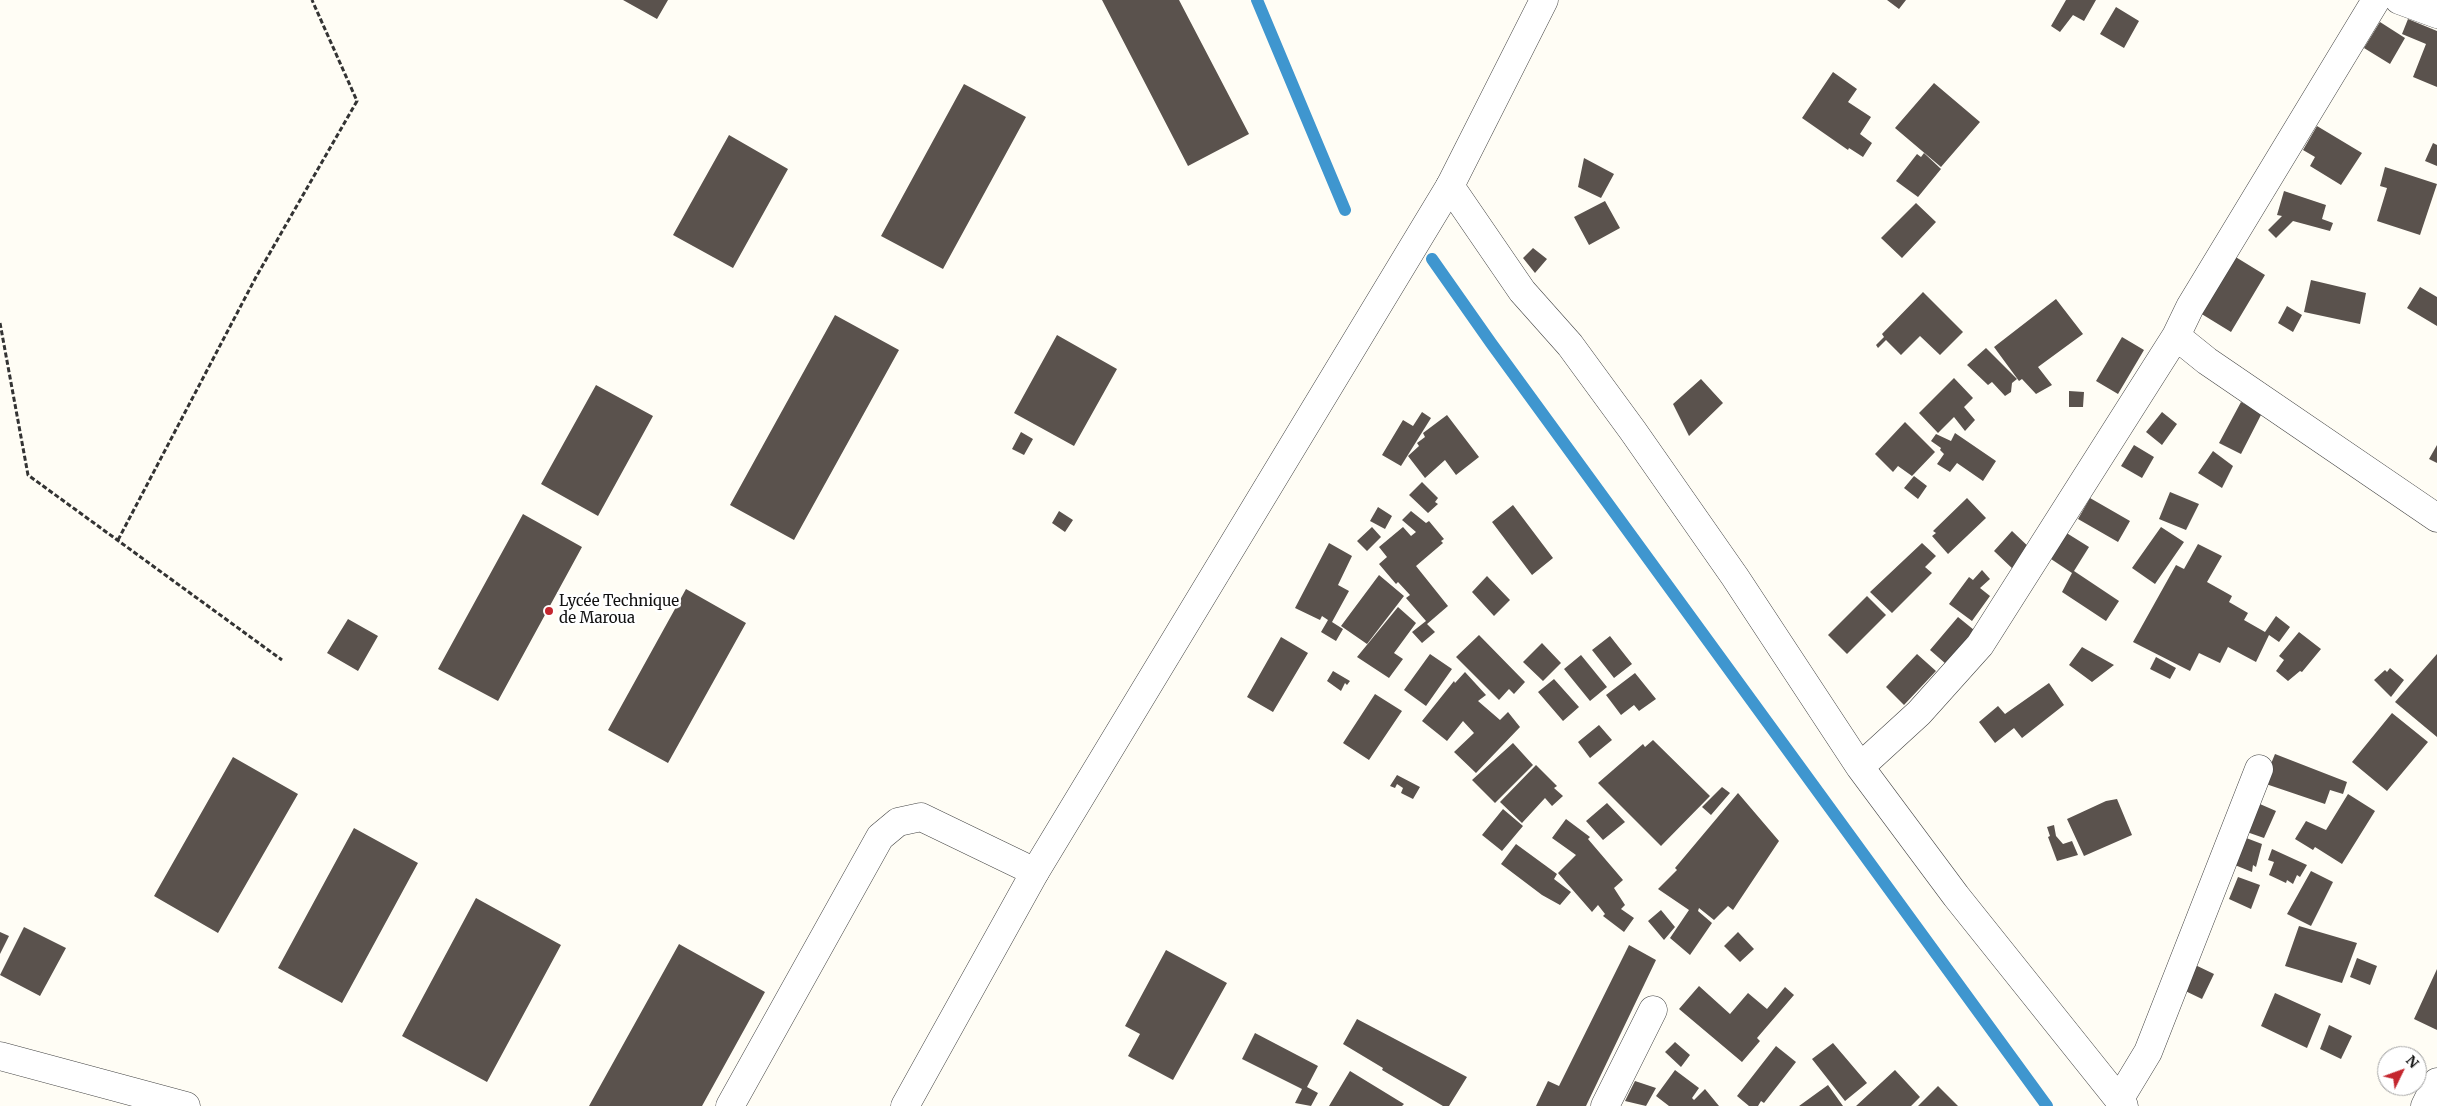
<!DOCTYPE html>
<meta charset="utf-8">
<style>
body{margin:0}
#map{position:relative;width:2437px;height:1106px;overflow:hidden;background:#fffdf5;font-family:Merriweather,serif}
canvas{display:block}
.north{position:absolute;left:2377px;top:1046px;width:50px;height:50px;box-sizing:border-box;background:#fff;border:1px solid #a0a0a0;border-radius:50%;rotate:48deg;font-size:14px;font-weight:700;line-height:20px;text-align:center;color:#111}
.north::after{content:'';display:block;margin:auto;width:18px;height:22px;background:#c4262e;clip-path:polygon(50% 0,100% 100%,50% 72%,0 100%)}
</style>
<div id="map">
<canvas width="2437" height="1106"></canvas>
<div class="north">N</div>
</div>
<script>
const context = document.querySelector('canvas').getContext('2d');
context.lineJoin = 'round';
function trace(path, color, width, dash) {
  context.strokeStyle = color;
  context.lineWidth = width;
  context.lineCap = dash ? 'butt' : 'round';
  context.setLineDash(dash || []);
  context.stroke(path);
}
function paint(path, color) {
  context.fillStyle = color;
  context.fill(path, 'evenodd');
}
function label(font, color, halo, rows, align = 'center') {
  context.font = font + ' Merriweather,serif';
  context.lineWidth = 5;
  context.setLineDash([]);
  context.textBaseline = 'middle';
  context.strokeStyle = halo;
  context.fillStyle = color;
  for (const [text, x, y, turn = 0] of rows) {
    context.save();
    context.translate(x, y);
    context.rotate((+turn || 0) * Math.PI / 180);
    context.textAlign = isNaN(turn) ? turn : align;
    if (halo) context.strokeText(text, 0, 0);
    context.fillText(text, 0, 0);
    context.restore();
  }
}
const stream = new Path2D(`
 M1257,0l88,210
 M1432,259l59,84 556,763`);
const building = new Path2D(`
 M623,0h45l-11,19z
 M1102,0h77l70,134 -61,32z
 M1887,0h19l-7,9z
 M2066,0h30l-12,21 -11,-6 -13,17 -9,-6z
 M2116,7l23,14 -15,27 -24,-14z
 M2408,19l29,12v56l-24,-10 13,-33 -24,-10z
 M2380,22l25,16 -15,26 -26,-16z
 M1833,72l24,17 -9,13 23,15 -11,17 12,9 -9,14 -14,-9 -1,2 -46,-32z
 M1934,83l46,39 -39,45 -46,-39z
 M964,84l62,33 -83,152 -62,-33z
 M2317,126l45,27 -21,32 -31,-19 5,-9 -12,-7z
 M729,135l59,34 -55,99 -60,-33z
 M2433,143l4,2v21l-12,-5z
 M1924,153l17,16 -23,28 -22,-16 21,-27 4,3z
 M1584,158l30,16 -13,24 -23,-11z
 M2385,167l52,17 -17,51 -43,-14 10,-33 -7,-2z
 M2284,191l42,14 -4,14 11,4 -3,8 -37,-10 -17,17 -8,-8 14,-14 -5,-1z
 M1605,201l15,27 -31,17 -15,-28z
 M1916,203l20,19 -34,36 -21,-20z
 M1533,248l14,11 -12,14 -12,-15z
 M2234,256l31,19 -34,57 -31,-19z
 M2311,280l55,13 -6,31 -56,-12z
 M2420,287l17,10v29l-30,-18z
 M1923,292l40,40 -23,23 -20,-19 -19,19 -15,-15 -8,8 -2,-3 8,-8 -2,-3z
 M2056,299l27,35 -45,33 14,18 -16,9 -14,-15 -3,2 -25,-34z
 M2287,306l15,9 -9,17 -15,-9z
 M835,315l64,35 -105,190 -64,-35z
 M1057,335l60,34 -43,77 -60,-33z
 M2122,337l22,13 -26,44 -22,-13z
 M1986,348l31,31 -5,4 -1,9 -6,4 -13,-14 -4,3 -21,-20z
 M1954,378l19,20 -9,9 11,13 -10,11 -11,-14 -16,16 -19,-20z
 M1701,379l22,24 -34,33 -16,-32z
 M596,385l57,31 -55,100 -57,-32z
 M2069,391l15,1 -1,15h-14z
 M2241,402l21,11 -21,41 -22,-11z
 M1422,412l9,6 -30,48 -19,-11 21,-35 10,6z
 M2162,412l15,12 -15,21 -16,-13z
 M1447,415l32,42 -23,18 -11,-15 -20,18 -17,-22 11,-10 -2,-3 8,-6 -2,-4z
 M1905,422l30,30 -23,24 -14,-10 -5,6 -18,-18z
 M1021,432l12,7 -9,16 -12,-6z
 M1955,433l41,28 -13,20 -26,-18 -7,9 -13,-8 7,-10 -4,-4 1,-2 -10,-7 5,-7 15,7z
 M2134,445l20,12 -12,21 -21,-12z
 M2437,445v18l-8,-4z
 M2213,451l20,15 -11,22 -24,-15z
 M1914,476l13,10 -9,13 -14,-11z
 M1422,482l16,16 -3,4 3,2 -10,9 -19,-18z
 M2170,492l29,12 -13,26 -27,-11z
 M1967,498l19,20 -38,36 -16,-18 4,-3 -3,-2z
 M2090,498l40,23 -12,21 -40,-23z
 M1513,505l40,53 -21,17 -40,-53z
 M1378,507l14,9 -7,13 -15,-8z
 M1059,511l14,9 -8,12 -13,-9z
 M1411,511l15,12 3,-2 15,18 -3,2 2,2 -27,23 32,40 -21,18 8,8 -13,11 -10,-11 14,-11 -20,-23 4,-3 -12,-13 -2,2 -17,-20 8,-7 -8,-10 24,-20 8,9 5,-4 -14,-12z
 M523,514l59,33 -84,154 -60,-32z
 M1372,527l9,10 -14,14 -10,-10z
 M2161,527l23,15 -29,42 -23,-16z
 M2012,531l20,19 -17,21 -21,-20z
 M2065,532l24,15 -15,24 45,30 -13,20 -44,-29 10,-19 -24,-16z
 M1329,543l23,13 -14,29 11,6 -17,31 11,7 -7,12 -15,-9 7,-12 -6,-4 -2,4 -25,-12z
 M1922,543l14,13 -11,11 7,6 -40,40 -22,-21z
 M2198,544l24,12 -15,26 25,14 -3,6 19,11 -4,7 21,12 11,-16 14,11 -11,15 -10,-7 -13,27 -28,-15 -8,16 -21,-10 -9,18 -57,-29 43,-77 8,4z
 M1982,570l8,9 -10,9 10,8 -18,25 -23,-17 20,-27 4,3z
 M1379,575l25,21 -37,48 -26,-18z
 M1487,576l23,24 -16,16 -22,-24z
 M686,589l60,34 -78,140 -60,-33z
 M1867,596l19,19 -39,39 -19,-19z
 M1398,607l18,16 -22,30 9,6 -14,19 -32,-21z
 M1958,617l16,13 -28,34 -16,-14z
 M348,619l30,17 -20,35 -31,-18z
 M2299,632l22,17 -19,23 -2,-1 -12,10 -12,-10 8,-11 -5,-4z
 M1479,635l46,47 -11,12 -5,-5 -10,11 -43,-43z
 M1610,636l22,28 -18,14 -22,-28z
 M1281,637l27,16 -35,59 -26,-15z
 M1542,643l19,20 -18,18 -20,-19z
 M2082,647l32,18 -22,17 -23,-17z
 M1430,654l22,15 -26,37 -22,-16z
 M1917,654l19,17 -32,34 -18,-18z
 M2437,654v83l-42,-35z
 M1581,655l26,32 -17,14 -26,-32z
 M2156,657l20,11 -6,11 -20,-10z
 M2390,668l14,12 -13,17 -17,-17 11,-10 2,2z
 M1333,671l17,10 -3,4 -2,-2 -4,8 -14,-10z
 M1465,672l21,23 -8,6 22,19 8,-8 12,15 -44,46 -22,-21 20,-19 -11,-12 -16,20 -25,-20 32,-40 1,2z
 M1635,673l21,26 -17,12 -5,-6 -13,10 -15,-20z
 M1554,679l25,28 -16,14 -25,-29z
 M2049,683l15,22 -42,33 -8,-10 -19,15 -16,-21 19,-16 7,8z
 M1375,694l27,17 -33,49 -26,-17z
 M2392,713l36,29 -41,49 -35,-29z
 M1599,725l13,15 -22,18 -12,-16z
 M1653,740l57,56 -49,50 -63,-63 45,-39 2,3z
 M1513,743l20,22 -38,38 -23,-23z
 M2275,754l72,28 -4,12 -13,-4 -5,14 -62,-21z
 M233,757l65,37 -80,139 -64,-37z
 M1536,765l21,21 -3,2 9,8 -11,10 -7,-8 -23,25 -22,-21z
 M1397,775l23,12 -7,12 -12,-6 2,-5 -6,-4 -2,4 -5,-2z
 M1722,787l8,6 -19,22 -9,-8z
 M1738,793l41,48 -46,69 -5,-4 -14,14 -15,-12 -1,3 14,12 -22,32 -20,-17 19,-28 -31,-21 19,-19 -2,-2z
 M2348,794l27,17 -33,53 -27,-17 -2,3 -18,-11 11,-18 20,9z
 M2117,799l15,36 -48,21 -17,-37 39,-18z
 M2253,801l23,10 -12,27 -20,-7z
 M1607,803l18,19 -22,18 -17,-19z
 M1503,809l20,17 -21,25 -20,-16z
 M1566,819l24,18 -2,2 35,41 -9,8 11,17 -4,4 13,9 -10,14 -21,-16 2,-2 -7,-9 -6,7 -34,-39 18,-18 -24,-17z
 M2054,825l2,11 7,8 9,-3 6,14 -21,6 -9,-24 2,-1 -3,-9z
 M354,828l64,35 -76,140 -64,-35z
 M2241,836l21,8 -6,23 -3,-2 -1,7 -22,-9z
 M1516,844l41,30 -3,5 17,13 -11,13 -18,-10 -41,-31z
 M2272,849l35,16 -7,12 -3,-2 -4,9 -6,-4 -1,3 -17,-8 5,-13 -6,-2z
 M2311,871l22,11 -22,44 -24,-12z
 M2238,877l22,8 -9,24 -22,-10z
 M476,898l85,47 -74,137 -85,-46z
 M1661,910l14,17 -11,13 -16,-19z
 M2299,926l58,17 -15,40 -57,-17z
 M24,927l42,21 -26,48 -40,-21z
 M0,932l9,4 -9,18z
 M1738,932l16,17 -14,13 -16,-16z
 M679,944l86,48 -63,114h-113z
 M1629,945l27,15 -70,146h-50l12,-25 11,5z
 M1166,950l61,33 -54,97 -45,-24 12,-22 -15,-8z
 M2357,958l20,8 -7,19 -20,-8z
 M2189,962l25,12 -12,25 -25,-12z
 M2437,969v61l-23,-11z
 M1699,986l31,28 18,-21 19,16 18,-22 9,8 -37,43 3,3 -18,21 -63,-53z
 M2275,993l46,21 -14,34 -46,-22z
 M1357,1019l110,58 -18,29h-6l-61,-36 1,-2 -40,-24z
 M2329,1025l23,11 -11,23 -21,-10z
 M1255,1033l63,33 -11,21 11,6 -7,13 -16,-3 7,-14 -60,-30z
 M1675,1042l15,13 -9,12 -16,-15z
 M1833,1043l34,40 -22,18 -33,-42z
 M1776,1046l20,16 -32,41 -3,-2 -3,5h-9l-12,-10z
 M1675,1070l24,18 -7,10 2,2 11,-11 14,17h-50l-13,-10z
 M1895,1070l25,27 -9,9h-55z
 M1350,1071l54,33 -2,2h-73z
 M1635,1081l21,7 -10,18 -21,-5z
 M1828,1085l15,21h-44z
 M1938,1086l20,20h-40z`);
const path = new Path2D(`
 M0,323l28,152 254,185
 M118,540l138,-263 101,-176 -45,-101`);
const minor = new Path2D(`
 M2399,0l38,14
 M1450,186l72,105 48,54 63,86 102,146 125,190 96,129 168,210
 M2176,336l31,25 230,157
 M1860,767l59,-54 61,-68 196,-309 14,-29 186,-307
 M0,1056l186,50
 M2119,1100l29,-48 111,-283
 M730,1106l150,-269 18,-15 23,-5 114,55
 M1605,1106l48,-96
 M2425,1106l12,-24`);
const tertiary = new Path2D(`
 M905,1106l130,-234 415,-686 94,-186`);
const markers = [
 [549,611,5,"#c4262e"]
];
const poiNames = [
 ["Lycée Technique",559,602],
 ["de Maroua",559,619]
];
trace(stream, '#3f96cf', 12);
paint(building, '#5a524d');
trace(minor, '#444', 29);
trace(tertiary, '#444', 29);
trace(path, '#333', 3, [5, 2.5]);
trace(minor, '#fff', 28);
trace(tertiary, '#fff', 28);
for (const [x, y, r, color] of markers) {
  const dot = new Path2D();
  dot.arc(x, y, r, 0, 2 * Math.PI);
  context.fillStyle = color;
  context.fill(dot);
  trace(dot, '#fff', 2);
}
label('15px', '#111', '#fff', poiNames, 'left');
</script>
